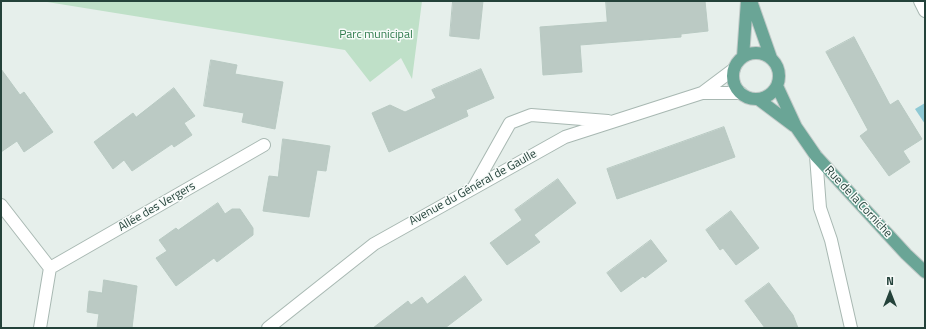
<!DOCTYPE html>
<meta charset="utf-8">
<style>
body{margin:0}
#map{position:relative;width:926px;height:329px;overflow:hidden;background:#e6efeb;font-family:"Titillium Web",sans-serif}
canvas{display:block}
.frame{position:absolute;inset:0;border:2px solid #24423a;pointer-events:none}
.north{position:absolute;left:870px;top:273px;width:40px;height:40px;-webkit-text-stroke:3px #f7fbf9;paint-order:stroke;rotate:0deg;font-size:11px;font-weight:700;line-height:16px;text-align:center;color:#24423a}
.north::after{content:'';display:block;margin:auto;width:14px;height:18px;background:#24423a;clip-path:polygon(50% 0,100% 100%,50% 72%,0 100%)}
</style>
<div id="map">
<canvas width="926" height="329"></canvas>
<div class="frame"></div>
<div class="north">N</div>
</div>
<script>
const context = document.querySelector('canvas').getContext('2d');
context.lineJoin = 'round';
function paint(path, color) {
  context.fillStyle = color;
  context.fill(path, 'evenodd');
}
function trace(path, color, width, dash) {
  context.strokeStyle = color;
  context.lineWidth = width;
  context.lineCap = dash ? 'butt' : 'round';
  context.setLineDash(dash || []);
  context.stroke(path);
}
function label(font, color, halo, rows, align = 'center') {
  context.font = font + ' "Titillium Web",sans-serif';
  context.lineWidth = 3;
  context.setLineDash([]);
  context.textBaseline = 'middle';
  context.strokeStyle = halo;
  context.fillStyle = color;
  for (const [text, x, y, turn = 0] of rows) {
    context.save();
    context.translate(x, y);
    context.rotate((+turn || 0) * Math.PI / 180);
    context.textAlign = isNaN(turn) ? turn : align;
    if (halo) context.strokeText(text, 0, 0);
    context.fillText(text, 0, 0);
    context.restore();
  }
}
const green = new Path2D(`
 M41,1h381l-10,78 -11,-21 -31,24 -25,-32z`);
const water = new Path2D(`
 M925,103v21l-10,-15z`);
const building = new Path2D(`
 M453,1h30l-4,38 -29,-3z
 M606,1h99l3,30 -27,3v3l-101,8 2,27 -39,3 -3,-48 67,-5z
 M854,37l36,68 8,-5 24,39 -19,12 7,11 -21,14 -29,-40 8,-6 -42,-78z
 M211,60l26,5 -2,9 48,8 -8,47 -33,-7 2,-9 -40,-7z
 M1,69l19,26 4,-3 29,40 -29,20 -7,-11 -16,11z
 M481,69l13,29 -28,12 2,6 -79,36 -17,-39 18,-8 15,7 31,-14 -4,-8z
 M174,88l21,28 -11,7 8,12 -18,12 -2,-3 -40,27 -8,-11 -11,9 -19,-27 39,-29 3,4z
 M724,127l11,30 -118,42 -10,-30z
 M283,139l47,7 -4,25 -9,-1 -8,47 -46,-6 6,-35 9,1z
 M558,179l18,24 -42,32 6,7 -33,23 -17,-22 32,-23 -7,-10z
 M218,203l7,11 7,-5h8l13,19v7l-36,27 -3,-4 -38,28 -20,-28 11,-7 -8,-11 17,-12 2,2z
 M731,211l28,37 -23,17 -13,-17 -3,2 -14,-20z
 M651,240l16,21 -22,17 -2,-2 -22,16 -14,-19z
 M465,276l17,24 -37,28h-72l35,-27 3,4 11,-8 5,7z
 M104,280l33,6 -5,42h-35l2,-14 -12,-2 2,-21 13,2z
 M769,283l24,32 5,13h-33l-20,-27z`);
const minor = new Path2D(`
 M920,1l5,10
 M702,93l32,-24
 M816,156l4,52 11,32 20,88
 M474,187l36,-64 21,-8 77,6
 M1,205l49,63 -10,60
 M50,268l214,-123
 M268,328l106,-84 191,-107 137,-44h39`);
const major = new Path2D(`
 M751,1l20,57
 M733 76a23 23 0 1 1 46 0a23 23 0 1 1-46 0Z
 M743,57l4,-56
 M777,86l19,41 20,29 90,98 19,18
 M758,99l36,27`);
const parkNames = [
 ["Parc municipal",376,35]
];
const streetNames = [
 ["Avenue du Général de Gaulle",473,188,-29],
 ["Rue de la Corniche",858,202,47],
 ["Allée des Vergers",157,207,-30]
];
paint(green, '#bfe0c8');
paint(water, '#8ec9d4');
paint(building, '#bbcac4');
trace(building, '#b8c9c2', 1);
trace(minor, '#a8b8b2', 14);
trace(major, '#c2cac8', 14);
trace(minor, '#fff', 12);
trace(major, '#6aa596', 12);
label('12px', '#2d7a4b', '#f7fbf9', parkNames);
label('12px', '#24423a', '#f7fbf9', streetNames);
</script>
